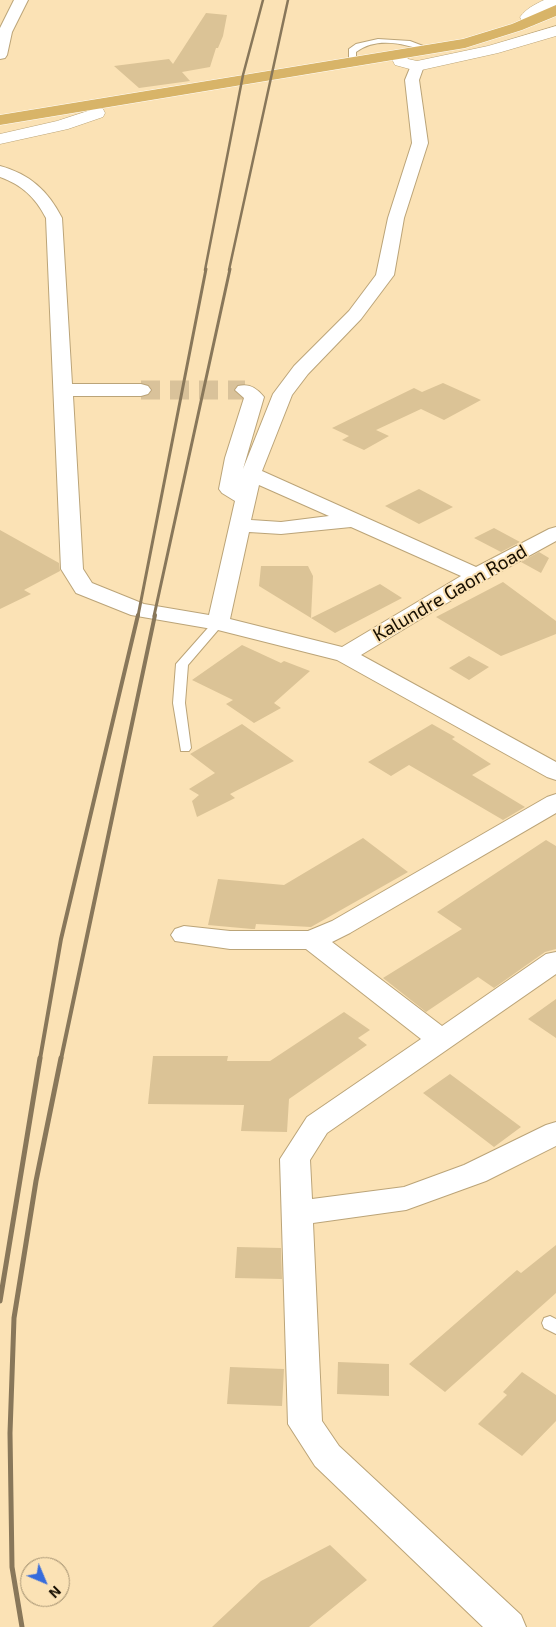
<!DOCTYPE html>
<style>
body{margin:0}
#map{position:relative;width:556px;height:1627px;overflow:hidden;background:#fbe2b5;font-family:"Exo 2",sans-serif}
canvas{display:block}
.north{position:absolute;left:20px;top:1557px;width:50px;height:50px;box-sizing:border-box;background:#fbe2b5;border:1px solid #9f8d6d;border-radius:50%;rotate:135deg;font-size:14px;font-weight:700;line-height:20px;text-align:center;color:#160e01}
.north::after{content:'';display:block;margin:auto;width:18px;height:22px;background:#376cdc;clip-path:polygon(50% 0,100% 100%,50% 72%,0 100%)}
</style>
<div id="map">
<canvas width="556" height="1627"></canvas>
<div class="north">N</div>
</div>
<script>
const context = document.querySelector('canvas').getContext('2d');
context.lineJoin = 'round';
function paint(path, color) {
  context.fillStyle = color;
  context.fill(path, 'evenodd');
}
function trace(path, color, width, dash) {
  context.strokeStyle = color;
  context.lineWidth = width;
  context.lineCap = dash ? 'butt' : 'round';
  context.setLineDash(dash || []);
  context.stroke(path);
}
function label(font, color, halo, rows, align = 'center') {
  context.font = font + ' "Exo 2",sans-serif';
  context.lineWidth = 4;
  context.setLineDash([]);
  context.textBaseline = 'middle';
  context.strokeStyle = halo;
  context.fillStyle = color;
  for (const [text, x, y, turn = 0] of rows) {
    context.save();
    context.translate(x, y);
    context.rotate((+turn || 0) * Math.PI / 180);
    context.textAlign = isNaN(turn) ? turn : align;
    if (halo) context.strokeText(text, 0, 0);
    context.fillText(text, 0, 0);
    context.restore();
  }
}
const building = new Path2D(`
 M206,13l21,2 -4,21 -5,12h-2l-6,19 -28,5 8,9 -51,7 -25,-22 55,-7 4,5z
 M443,383l38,17 -37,20 -23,-11 -45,21 13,6 -25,14 -22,-10 7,-4 -17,-8 82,-40 8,4z
 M419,489l34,18 -34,17 -34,-18z
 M494,528l26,14 -19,10 -27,-14z
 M0,530l59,33 1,8 -36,19 7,4 -31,15z
 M539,552l10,6 -8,15 -20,-11z
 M261,566h47l5,10 -2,42 -52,-32z
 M503,582l53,39v13l-55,22 -65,-39z
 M380,584l22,14 -67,35 -24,-15z
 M242,645l39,18 3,-2 26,10 -36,32 7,5 -27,15 -28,-19 7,-4 -41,-20z
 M469,656l20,11 -20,13 -20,-12z
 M242,724l52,37 -64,33 5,4 -38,19 -5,-16 7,-6 -10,-6 26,-16 -25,-19z
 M432,724l23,13 -3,2 39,25 -19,11 53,32 -22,13 -94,-55 -18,11 -23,-14z
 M363,838l45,34 -97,55 -55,-3 -1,5h-3l-44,-4 10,-46 66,6z
 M546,840l10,6v103l-11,3 -51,36 -16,-11 -52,35 -43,-34 79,-49 -25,-17z
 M556,999v39l-28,-19z
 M344,1012l26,18 -12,8 9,7 -78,54 -2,33 -46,-1 3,-26 -96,-1 5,-48h75l-1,5h43z
 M450,1074l71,53 -27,20 -71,-54z
 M556,1245v48l-111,99 -36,-28 108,-94 4,3z
 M237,1247l44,1 1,31 -47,-1z
 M338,1362l51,2v32l-52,-2z
 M230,1367l54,2 -2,37 -55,-2z
 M522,1372l34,23v26l-34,35 -44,-32 29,-29 -4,-3z
 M330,1545l37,35 -58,47h-97l49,-46z`);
const minorTunnel = new Path2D(`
 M141,390h104`);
const service = new Path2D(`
 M378,39l32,2 21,8 -4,2c-23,-7 -50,-15 -71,1v10l-7,2v-15l7,-5z
 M218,620l6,3 -36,42 -3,38 6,45 -2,3h-8l-8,-48 3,-39 38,-43z
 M550,1316l6,3v15l-12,-6 -2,-5 2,-5z`);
const minor = new Path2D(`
 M14,0h14l-16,32 -5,23 -2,3 -5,1v-31z
 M417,62l5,1 2,3 -5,14 9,63 -24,75 -10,57 -33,44 -53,55 -16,21 -30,76 214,96 73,-38 7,-2v14l-71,39 -124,75 195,107v18l-9,-3 -210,-117 -119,-30 -87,-15 -55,-22 -15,-24 -15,-351c-11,-21 -24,-33 -46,-41v-11c30,8 48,25 62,52l10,166h69l7,2 3,4 -3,4 -7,2h-68l10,173 9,14 52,21 65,11 26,-114 -13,-8 -3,-4 6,-31 19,-60 -9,-8 3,-4c11,-3 19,2 26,11l-21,72 30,-75 21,-28 55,-55 27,-36 12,-57 24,-75 -7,-63 7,-17zM259,485l70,31 -48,6 -30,-2zM351,527l110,49 -119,71 -112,-28 19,-87 32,2z
 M556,794v19l-206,120 -18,9 110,84 104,-72 10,-2v22l-229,159 -17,27 2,39 92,-12 60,-22 82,-40 10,-3v24l-70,35 -80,29 -93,13 9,198 17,25 182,169 5,12h-43l-168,-161 -27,-42 -8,-265 27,-42 114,-78 -115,-90h-76l-55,-8 -4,-6 4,-6 9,-3 46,5h78l24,-10 215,-124z`);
const tertiary = new Path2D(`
 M544,0h12v6l-18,8 -4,11h-10l-4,-8c7,-9 14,-12 24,-17z
 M556,26v10l-58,17 -81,18 -22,-6 -5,-10 2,-3h12l4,7 9,2 71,-15z
 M97,108l6,1 2,4 -2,4 -35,12 -68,15v-10l57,-13z`);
const trunk = new Path2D(`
 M556,5v11l-34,14 -57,18 -465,77v-10l463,-76 49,-15z`);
const railFar3 = new Path2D(`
 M205,270l38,-195 20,-75
 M229,270l59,-270`);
const railFar2 = new Path2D(`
 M138,616l68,-347
 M154,616l76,-347`);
const railFar1 = new Path2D(`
 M40,1059l21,-120 77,-324
 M61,1059l94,-444`);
const rail = new Path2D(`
 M0,1301l40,-243
 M22,1627l-10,-60 -2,-134 4,-115 22,-137 25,-123`);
const streetNames = [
 ["Kalundre Gaon Road",450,593,-30]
];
paint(building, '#dbc396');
trace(minorTunnel, '#d9c29a', 19, [19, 10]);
trace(service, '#bba478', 2);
trace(minor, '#bba478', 2);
trace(tertiary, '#bba478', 1);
trace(trunk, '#fff', 1);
paint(service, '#fff');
paint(minor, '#fff');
paint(tertiary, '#fff');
paint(trunk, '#d8b468');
trace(railFar3, '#88775a', 2.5);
trace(railFar2, '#88775a', 3);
trace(railFar1, '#88775a', 4);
trace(rail, '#88775a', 5);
label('19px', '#160e01', '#fbe2b5', streetNames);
</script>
